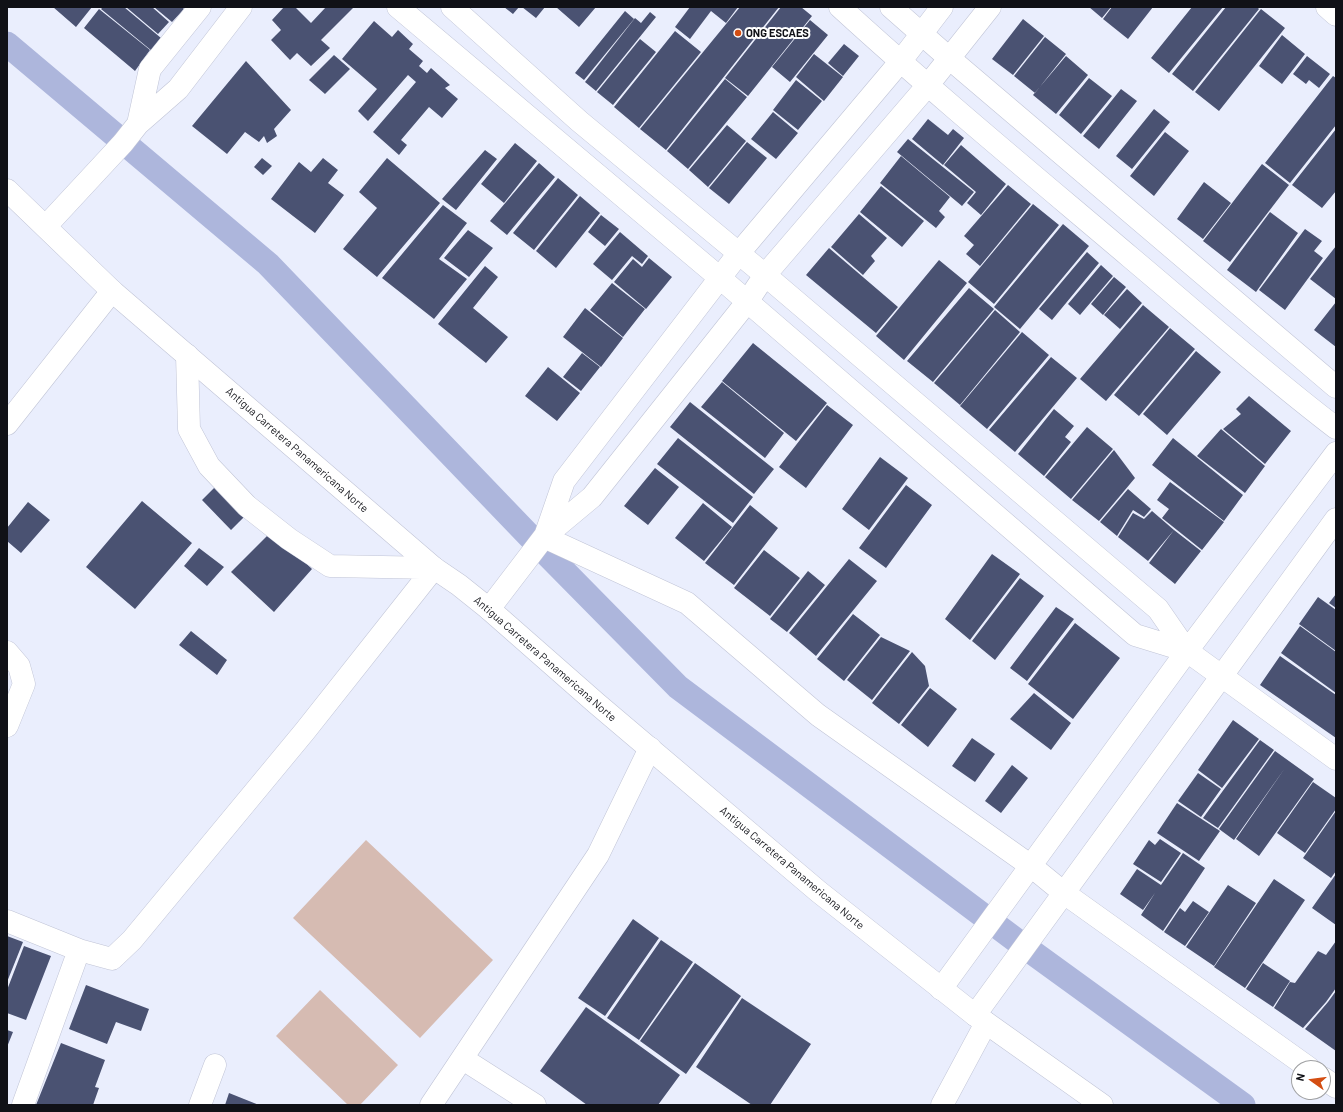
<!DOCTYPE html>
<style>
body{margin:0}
#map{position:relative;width:1343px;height:1112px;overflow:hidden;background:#eaeefd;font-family:Barlow,sans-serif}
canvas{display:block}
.frame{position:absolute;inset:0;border:8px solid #101117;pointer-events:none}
.north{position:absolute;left:1291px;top:1060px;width:40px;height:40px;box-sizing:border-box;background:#fff;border:1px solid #9fa0a2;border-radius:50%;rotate:284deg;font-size:11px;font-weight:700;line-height:16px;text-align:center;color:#101117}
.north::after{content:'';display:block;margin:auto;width:14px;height:18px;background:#d44e12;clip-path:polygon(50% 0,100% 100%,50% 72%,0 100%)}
</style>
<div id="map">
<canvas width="1343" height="1112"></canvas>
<div class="frame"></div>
<div class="north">N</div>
</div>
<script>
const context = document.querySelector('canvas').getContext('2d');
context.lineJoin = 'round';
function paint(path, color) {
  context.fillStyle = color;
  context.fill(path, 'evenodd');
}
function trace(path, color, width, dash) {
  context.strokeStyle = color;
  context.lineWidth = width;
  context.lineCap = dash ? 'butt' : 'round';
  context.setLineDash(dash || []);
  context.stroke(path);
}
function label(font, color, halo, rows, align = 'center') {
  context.font = font + ' Barlow,sans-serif';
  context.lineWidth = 4;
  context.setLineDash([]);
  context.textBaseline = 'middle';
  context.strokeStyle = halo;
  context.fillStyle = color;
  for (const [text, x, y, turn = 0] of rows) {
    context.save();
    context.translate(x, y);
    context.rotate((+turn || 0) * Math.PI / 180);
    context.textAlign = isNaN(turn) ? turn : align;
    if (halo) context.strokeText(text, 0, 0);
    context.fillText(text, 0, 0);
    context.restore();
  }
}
const green = new Path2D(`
 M366,840l127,120 -73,78 -127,-120z
 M320,990l78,75 -38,40h-12l-72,-69z`);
const canal = new Path2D(`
 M7,44l261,220 270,281 140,142 347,260 218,158`);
const building = new Path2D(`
 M53,7h39l-16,20z
 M103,7h21l37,31 -9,13 -51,-42z
 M126,7h26l17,15 -11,12z
 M154,7h28l2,2 -12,13z
 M284,7h11l16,16 15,-16h28l-33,33 9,8 -19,18 -14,-13 -7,7 -19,-20 10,-10 -9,-10z
 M504,7h15l-6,7z
 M522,7h23l-9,11z
 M556,7h40l-17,20z
 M690,7h48l-12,16 -15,-12 -21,28 -15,-12z
 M740,7h39l-113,143 -26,-21z
 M781,7h20l11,9 -64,80 -23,-18z
 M1089,7h22l-9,11z
 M1112,7h41l-25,32 -25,-20z
 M1192,7h31l-54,66 -18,-15z
 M1226,7h31l2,2 -66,82 -21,-17z
 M99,9l51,41 -15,21 -51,-43z
 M1261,9l24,19 -66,83 -24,-19z
 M625,11l9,8 -50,61 -9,-7z
 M650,12l6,5 -60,74 -11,-9 50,-64 6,5z
 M1023,19l21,17 -31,39 -21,-16z
 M810,20l18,15 -38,47 -18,-15z
 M374,21l18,16 6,-7 15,14 -4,5 14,12 -4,5 8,7 4,-5 19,17 -5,3 13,11 -16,19 -13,-11 -28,33 6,5 -8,10 -26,-23 43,-50 -8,-7 -40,46 -10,-10 19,-22 -35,-30z
 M675,31l26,21 -62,76 -25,-21z
 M1282,35l23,19 -23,30 -23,-18z
 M1045,37l21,17 -31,39 -21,-17z
 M640,39l16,13 -43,53 -16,-13z
 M844,44l15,12 -16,20 -15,-13z
 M814,54l29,23 -19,24 -28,-24z
 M334,55l16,14 -25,25 -16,-14z
 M1066,56l22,19 -32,39 -23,-19z
 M1307,56l23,18 -11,14 -10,-8 -3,4 -13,-10z
 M246,61l45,49 -17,19 3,7 -10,7 -3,-7 -5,6 -14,-10 -18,22 -35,-28z
 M1333,76l3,2v47l-46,58 -25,-20z
 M1089,78l23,18 -31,38 -22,-19z
 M725,79l22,18 -59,72 -21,-18z
 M796,80l26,21 -24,29 -25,-20z
 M1121,89l16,12 -38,48 -16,-13z
 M1154,109l16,13 -38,47 -16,-13z
 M773,112l25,21 -22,26 -25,-20z
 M928,119l20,16 5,-6 11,9 -21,27 -31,-26z
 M727,125l19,16 -38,46 -19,-17z
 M1336,129v62l-14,17 -30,-23z
 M1165,132l24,19 -35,45 -24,-20z
 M908,139l66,53 -12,14 -65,-54z
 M747,142l20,16 -38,46 -20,-16z
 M515,143l22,18 -33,42 -23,-19z
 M961,145l45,39 -25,31 -14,-12 9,-11 -32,-27z
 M485,150l12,9 -41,51 -14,-11z
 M901,156l49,41 -11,14 6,6 -9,11 -56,-45z
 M262,158l10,8 -9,9 -9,-8z
 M323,158l15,12 -10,13 16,12 -29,38 -44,-34 28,-37 12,10z
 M387,158l53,45 -63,74 -34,-28 34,-41 -18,-16z
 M539,163l16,14 -48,58 -17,-14z
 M1262,164l27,21 -59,77 -27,-21z
 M558,178l20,17 -44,55 -21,-17z
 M1204,182l27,21 -28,36 -26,-20z
 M1008,185l23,19 -51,62 -14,-12 8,-9 -10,-9z
 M881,186l43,35 -22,26 -42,-35z
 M580,196l20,17 -44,55 -20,-17z
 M1033,204l26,21 -65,79 -26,-22z
 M443,205l24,18 -28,36 28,20 -33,40 -52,-41z
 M1270,212l28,21 -42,59 -29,-22z
 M859,214l28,24 -16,18 4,5 -12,14 -32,-28z
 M601,215l18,14 -14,17 -17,-14z
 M1063,224l26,22 -69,83 -26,-22z
 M1305,229l17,12 -8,10 9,7 -38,52 -26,-20z
 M468,230l25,18 -24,29 -25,-19z
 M620,232l28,24 -6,8 -10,-8 -20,24 -19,-16z
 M1336,246v53l-26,-20z
 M829,248l69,59 -22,26 -70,-58z
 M1087,252l12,11 -47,57 -13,-11z
 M649,258l23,19 -26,32 -32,-27 19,-23 9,8z
 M939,260l28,23 -63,77 -28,-24z
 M1101,265l12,11 -33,39 -12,-11z
 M485,266l13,11 -25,31 35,29 -22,26 -48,-39z
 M1114,277l12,10 -23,28 -12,-11z
 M612,283l33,26 -22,28 -33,-27z
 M969,288l25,21 -61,73 -26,-21z
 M1127,289l15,14 -22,26 -16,-14z
 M1336,302v45l-22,-17z
 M1143,305l26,22 -63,74 -26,-22z
 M585,308l38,30 -22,29 -38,-30z
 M995,310l25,22 -60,73 -26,-22z
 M1170,328l25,21 -56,67 -25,-21z
 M1022,332l27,23 -62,74 -27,-23z
 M753,343l74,60 -31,38 -74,-60z
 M1196,351l25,21 -54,63 -24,-21z
 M582,353l18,14 -19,24 -18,-14z
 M1051,357l26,21 -62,74 -26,-22z
 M548,367l32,26 -23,28 -32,-25z
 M722,382l62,51 -19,25 -64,-51z
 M1249,396l42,35 -26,33 -42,-35 18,-15 -5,-5z
 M690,402l84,67 -20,25 -84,-67z
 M827,405l26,20 -47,63 -27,-21z
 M1054,409l20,17 -9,11 6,5 -27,34 -26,-22z
 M1087,427l26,22 -42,50 -26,-22z
 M1221,429l44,37 -20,27 -48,-37z
 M678,438l75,59 -20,26 -76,-59z
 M1173,438l70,57 -19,26 -72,-56z
 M1114,450l21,28 -36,43 -27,-21z
 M880,457l28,21 -39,52 -27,-21z
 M655,468l24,19 -31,38 -24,-19z
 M1170,482l54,40 -22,28 -40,-32 7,-9 -12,-9z
 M217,485l29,30 -15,15 -29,-30z
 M906,485l26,20 -46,63 -27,-20z
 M1128,489l23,20 -7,8 -11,-7 -16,26 -17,-14z
 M142,501l50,42 -57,66 -49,-42z
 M28,502l22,18 -29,33 -14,-12v-13z
 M703,503l29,24 -28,34 -29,-23z
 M750,505l28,23 -44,57 -29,-22z
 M1152,511l22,19 -26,31 -30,-24 15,-24 11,6z
 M1174,530l27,21 -26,33 -26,-21z
 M272,531l40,38 -38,43 -43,-40z
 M199,548l25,19 -17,19 -23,-20z
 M764,550l36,28 -30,38 -36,-28z
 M992,554l28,20 -50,66 -25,-21z
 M849,559l28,22 -61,75 -27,-23z
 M808,571l17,14 -38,47 -17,-13z
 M1020,578l24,18 -49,64 -23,-19z
 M1336,594v14l-7,-5z
 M1318,597l18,13v41l-37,-27z
 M1056,607l18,12 -47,62 -17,-13z
 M853,614l27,21 -36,46 -27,-22z
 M1075,623l45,35 -47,61 -45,-35z
 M1300,626l36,26v41l-55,-40z
 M191,631l36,29 -10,15 -38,-30z
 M881,637l29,14 -38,49 -25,-20z
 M912,652l13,14 4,20 -30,38 -27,-21z
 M1280,656l56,39v43l-76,-53z
 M930,688l27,21 -29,38 -27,-22z
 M1034,693l37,30 -20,27 -41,-31z
 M1233,720l26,19 -37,49 -24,-18z
 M972,738l23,16 -20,28 -23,-16z
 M1260,740l14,10 -56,78 -15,-10z
 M1275,751l39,28 -55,77 -23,-17 49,-71 -51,72 -15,-11z
 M1012,765l16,13 -27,35 -16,-12z
 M1198,773l23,16 -20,28 -23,-16z
 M1313,782l23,16v11l-31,44 -28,-20z
 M1177,803l43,28 -21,30 -42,-28z
 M1336,811v60l-5,7 -28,-20z
 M1160,839l21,14 -20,29 -28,-18 16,-24 6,5z
 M1183,853l22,15 -42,63 -22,-16 14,-22 -12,17 -23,-16 17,-25 24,16z
 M1336,874v51l-24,-17z
 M1274,879l31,21 -60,88 -31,-21z
 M1228,885l28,18 -42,63 -28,-19z
 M1193,901l16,11 -24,34 -21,-14 16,-24 5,4z
 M633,919l26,19 -54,78 -27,-18z
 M7,936l16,6 -16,40z
 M661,940l32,22 -54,78 -32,-22z
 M1336,941v47l-10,14 -23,26 -29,-20 16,-26 5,1 23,-32 8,4z
 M24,946l27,10 -25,64 -19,-7v-23z
 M695,963l46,33 -55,78 -46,-33z
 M1263,963l27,18 -17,26 -27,-18z
 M86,985l63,24 -8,22 -25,-9 -9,22 -38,-15z
 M1336,991v60l-31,-22 23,-27z
 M742,998l69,46 -41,61h-18l-56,-38z
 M586,1007l94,68 -22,30h-71l-47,-34z
 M7,1030l6,2 -6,15z
 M61,1043l44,17 -10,27 4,1 -6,17h-57z
 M229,1093l30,12h-34z`);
const minor = new Path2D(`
 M398,7l322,271 415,357 52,16
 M452,7l127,114 186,154 393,334 29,42 149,108
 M840,7c94,86 192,167 290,250 68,57 135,117 206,171
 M891,7l58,51 387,329
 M1327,7l9,8
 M138,124l12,-55 50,-62
 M46,226l77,-83 15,-19 40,-35 63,-82
 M187,355l2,74 20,37 38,40 42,33 41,27 104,2
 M7,424l105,-133
 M545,536l19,-55 175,-228 161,-191 42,-55
 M544,537l143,66 131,112 213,151 33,27 245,175
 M489,609l55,-72 48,-40 155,-195 18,-27 163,-190 62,-78
 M7,652l12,14 5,18 -17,42
 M7,921l72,29 33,9 20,-19 173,-209 129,-163
 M941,989l246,-338 149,-198
 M975,1015l361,-496
 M463,1059l72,46
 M1323,1078l13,9
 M23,1105l56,-155
 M200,1105l15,-40
 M431,1105l167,-250 52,-107
 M942,1105l44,-82`);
const major = new Path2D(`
 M7,190l105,101 322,277 25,17 30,24 107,94 223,189 156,123 127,90`);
const markers = [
 [738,33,4,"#d44e12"]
];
const poiNames = [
 ["ONG ESCAES",746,33]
];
const streetNames = [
 ["Antigua Carretera Panamericana Norte",297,450,41],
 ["Antigua Carretera Panamericana Norte",545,659,41],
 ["Antigua Carretera Panamericana Norte",792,868,40]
];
paint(green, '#d6bbb2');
trace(canal, '#adb6dc', 25);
paint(building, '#4a5272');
trace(minor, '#c0c4d6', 23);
trace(major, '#c0c4d6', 23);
trace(minor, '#fff', 22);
trace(major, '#fff', 22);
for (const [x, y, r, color] of markers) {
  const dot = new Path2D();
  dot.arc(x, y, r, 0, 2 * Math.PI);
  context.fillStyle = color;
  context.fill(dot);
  trace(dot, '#fff', 1.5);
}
label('bold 11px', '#101117', '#fff', poiNames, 'left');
label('11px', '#101117', '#fff', streetNames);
</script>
